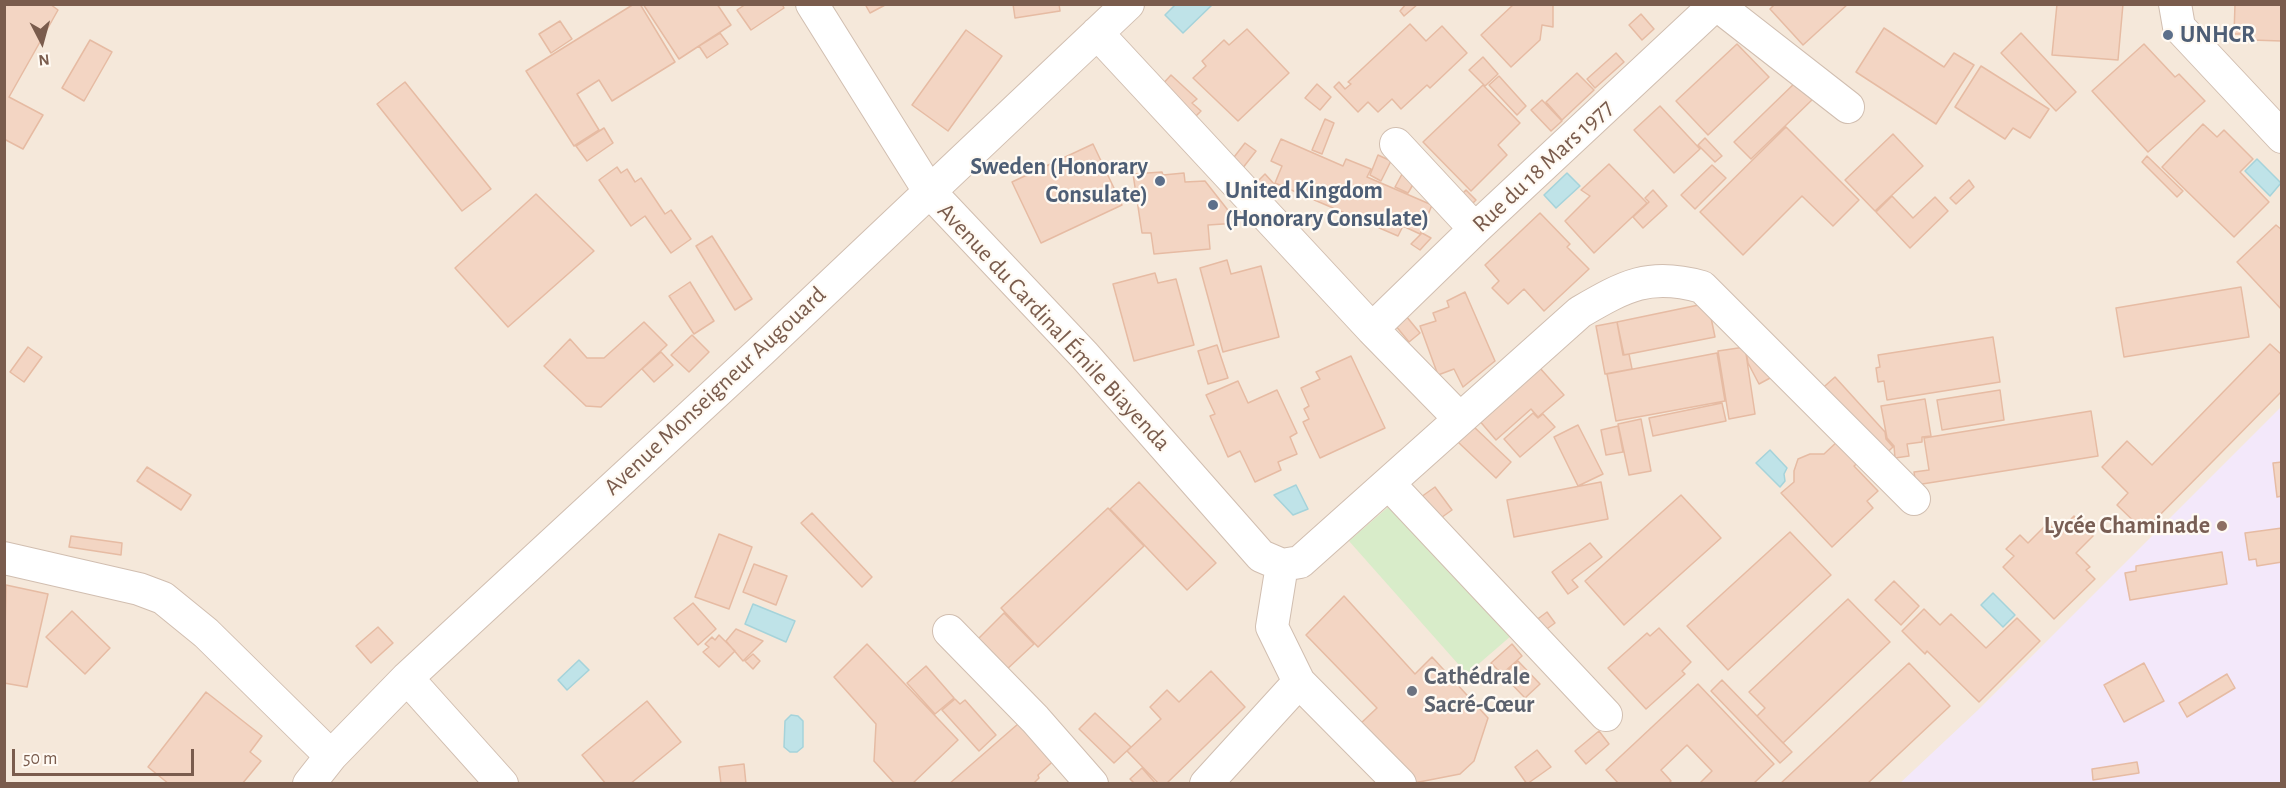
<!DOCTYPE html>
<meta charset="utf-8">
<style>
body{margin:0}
#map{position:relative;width:2286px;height:788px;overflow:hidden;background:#fdf6ec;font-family:"Alegreya Sans",sans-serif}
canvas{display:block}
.frame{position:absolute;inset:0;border:6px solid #7a5c4d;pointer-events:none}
.north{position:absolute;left:12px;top:12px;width:60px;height:60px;-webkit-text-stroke:4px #fffaf3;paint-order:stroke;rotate:174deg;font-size:16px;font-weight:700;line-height:24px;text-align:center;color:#7a5c4d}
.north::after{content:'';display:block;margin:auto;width:21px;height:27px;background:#7a5c4d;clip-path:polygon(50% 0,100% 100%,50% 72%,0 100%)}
.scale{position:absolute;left:12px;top:749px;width:182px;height:27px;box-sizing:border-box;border:3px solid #7a5c4d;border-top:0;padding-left:8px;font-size:18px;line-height:21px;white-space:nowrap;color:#7a5c4d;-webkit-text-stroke:4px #fffaf3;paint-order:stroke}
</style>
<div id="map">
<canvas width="2286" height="788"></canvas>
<div class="frame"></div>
<div class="north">N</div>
<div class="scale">50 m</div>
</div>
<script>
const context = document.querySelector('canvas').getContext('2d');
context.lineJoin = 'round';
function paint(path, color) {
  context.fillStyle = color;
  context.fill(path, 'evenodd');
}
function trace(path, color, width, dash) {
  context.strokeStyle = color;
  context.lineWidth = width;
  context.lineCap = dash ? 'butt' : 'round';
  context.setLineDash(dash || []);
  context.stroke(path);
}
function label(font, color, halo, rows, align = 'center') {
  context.font = font + ' "Alegreya Sans",sans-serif';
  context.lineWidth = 4.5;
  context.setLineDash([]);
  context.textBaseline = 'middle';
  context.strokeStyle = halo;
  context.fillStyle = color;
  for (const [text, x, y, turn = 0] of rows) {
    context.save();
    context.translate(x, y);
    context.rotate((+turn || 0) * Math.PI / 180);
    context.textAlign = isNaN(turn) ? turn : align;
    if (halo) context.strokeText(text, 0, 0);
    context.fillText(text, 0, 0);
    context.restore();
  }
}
const residential = new Path2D(`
 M5,5h2276v778h-2276z`);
const education = new Path2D(`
 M2281,407v376l-382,1 79,-74z`);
const green = new Path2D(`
 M1394,502l118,133 -45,39 -118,-133z`);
const water = new Path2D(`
 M1175,5v-1l37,1 -29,28 -18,-18z
 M2257,159l24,24 -11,13 -25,-25z
 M1567,173l13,13 -24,22 -12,-13z
 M1770,450l17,18 -3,6 1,7 -5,6 -24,-24z
 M1296,485l12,24 -15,6 -19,-20z
 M1993,593l22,22 -12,12 -22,-22z
 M753,604l42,17 -9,21 -41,-18z
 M579,660l10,10 -22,20 -9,-10z
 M791,715l7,1 5,5v26l-6,5h-7l-6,-5 1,-26z`);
const building = new Path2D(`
 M4,4h46l8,6 -49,87 34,18 -20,34 -19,-10z
 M634,4h6l35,58 -63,39 -13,-21 -22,14 22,36 -25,16 -48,-75z
 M643,4h74l14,21 -52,34z
 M746,4h36l2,4 -33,22 -14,-20z
 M865,4h22l-17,9z
 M1013,4h46l1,7 -45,7z
 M1418,4l-14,12 -4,-5 6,-7z
 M1514,4h39v23l-11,-2 -2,15 -29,27 -30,-32z
 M1775,4h73l-45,41 -33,-36z
 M2057,4h66l-5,56 -66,-5z
 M2235,4h47v37l-31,-1v-6h-17z
 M1641,14l13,15 -12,11 -13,-15z
 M560,21l12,18 -21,14 -12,-19z
 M1410,24l16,17 16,-15 25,27 -37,35 -3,-3 -26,24 -9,-10 -14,13 -10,-10 -10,10 -24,-25 5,-5 6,7 6,-5 -3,-2z
 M1884,28l60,39 10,-14 20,12 -38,59 -80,-52z
 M1247,29l42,44 -51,48 -45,-43 13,-12 -4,-5 22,-21 5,5z
 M966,30l36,26 -54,75 -36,-26z
 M720,33l8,11 -21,14 -8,-12z
 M2021,33l55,59 -20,19 -55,-58z
 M90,40l22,12 -28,49 -22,-13z
 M1737,44l32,33 -61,58 -32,-34z
 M2144,44l31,33 4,-3 26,27 -57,51 -56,-61z
 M1616,53l8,9 -29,26 -8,-9z
 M1483,57l15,17 -13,12 -16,-16z
 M1981,66l68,43 -19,29 -17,-10 -8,11 -50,-32z
 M1577,73l17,17 -32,30 -16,-18z
 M1171,75l26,24 -5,4 9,8 -7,7 -33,-32z
 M1499,76l27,30 -9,9 -28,-30z
 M1799,79l17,17 -65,63 -17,-17z
 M405,82l86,107 -29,22 -85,-107z
 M1317,84l14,13 -11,13 -15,-12z
 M1483,85l37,38 -22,22 9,10 -36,36 -48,-49z
 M1542,100l20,21 -11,10 -20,-21z
 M1660,106l40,43 -26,24 -40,-43z
 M1325,119l9,4 -12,31 -10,-4z
 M2203,124l14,13 7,-7 29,29 -13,13 29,30 -35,35 -72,-70z
 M1786,127l73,73 -26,26 -31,-30 -59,59 -43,-43z
 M604,128l9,15 -26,18 -11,-15z
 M1893,134l30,32 -48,45 -30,-31z
 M1705,138l17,18 -7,6 -17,-17z
 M1281,139l62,27 3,-7 25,10 -4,8 65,28 -12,29 -17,-8 -5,10 -123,-53 7,-17 -11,-5z
 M1245,143l11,8 -14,18 -11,-8z
 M1093,144l29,61 -81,38 -29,-61z
 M1378,155l13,6 -10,20 -11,-6z
 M2147,156l36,35 -6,6 -35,-35z
 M1609,164l38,39 -53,50 -29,-32 25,-25 -9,-6z
 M1407,165l11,11 -10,17 -13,-6z
 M1712,165l14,13 -31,31 -14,-14z
 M617,167l4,6 6,-4 8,13 6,-4 24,36 6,-4 20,29 -20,14 -26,-37 -14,10 -32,-46z
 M1162,172l1,3 21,-2 1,9 20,-1 33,42 -30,2 2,24 -56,5 -3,-21h-9l-9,-59z
 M1265,174l10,11 -9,9 -11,-10z
 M1969,180l5,7 -18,17 -6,-6z
 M1466,190l10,10 -7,7 -10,-10z
 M1653,190l14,16 -24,22 -10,-11 16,-15 -4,-4z
 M536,194l58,57 -86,76 -53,-59z
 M1892,196l21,22 22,-21 13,14 -38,37 -34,-36z
 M1540,213l30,31 -3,3 22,22 -45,42 -20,-22 -16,15 -16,-16 7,-7 -14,-16z
 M2276,225l6,5v80l-45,-48z
 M1422,233l9,5 -11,12 -9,-6z
 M712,236l40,63 -17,11 -39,-64z
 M1227,260l4,14 30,-8 18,71 -56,15 -23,-84z
 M1155,273l3,10 18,-4 18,66 -60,16 -21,-77z
 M690,282l24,39 -20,13 -25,-38z
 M2241,287l8,50 -125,20 -8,-49z
 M1465,292l30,69 -32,26 -9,-18 -16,6 -18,-49 16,-5 -3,-8 16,-6 -2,-6z
 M1708,303l7,34 -91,18 -7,-33z
 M1406,316l14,17 -11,9 -14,-17z
 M644,322l23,23 -66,62 -15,-1 -42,-40 26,-27 17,19h17z
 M1617,322l6,33 6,-1 3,15 -27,5 -9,-48z
 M692,335l17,17 -20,20 -18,-17z
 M1993,337l7,45 -113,18 -3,-19 -6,1 -2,-14 4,-1 -2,-12z
 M2270,344l12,11v36l-138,140 -27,-26 11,-12 -26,-26 25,-26 25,24z
 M1217,345l11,33 -20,6 -10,-33z
 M28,347l14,10 -18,25 -14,-10z
 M1745,347l10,67 -26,5 -11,-68z
 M1746,351l26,26 -13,7 -11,-21z
 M661,352l12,13 -19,17 -12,-13z
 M1717,353l8,48 -109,20 -9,-47z
 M1351,356l34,72 -65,30 -17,-36 6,-3 -5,-10 5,-3 -8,-18 19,-9 -4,-7z
 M1539,367l25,28 -26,22 -7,-8 -35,31 -18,-21z
 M1835,377l50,55 1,7 7,8 -14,13 -62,-67z
 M1238,381l10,22 29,-13 20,43 -7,4 7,17 -19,8 3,8 -26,12 -15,-31 -12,6 -18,-41 5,-2 -9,-19z
 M2000,390l4,30 -62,10 -5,-30z
 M1925,399l6,37 -9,1v5l-15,2 2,12 -14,2 -1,-12 -7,-8 -6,-32z
 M1722,403l4,18 -73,15 -4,-18z
 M2091,411l7,45 -182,29 -2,-13 15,-2 -5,-32z
 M1533,413l5,5 5,-4 12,13 -35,30 -16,-18z
 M1641,419l10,52 -22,4 -11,-51z
 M1578,425l25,49 -25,12 -24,-49z
 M1473,426l38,36 -15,16 -38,-36z
 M1618,426l5,26 -17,3 -5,-25z
 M1839,440l21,21 -6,5 24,25 -11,10 6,7 -41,39 -51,-54 13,-11v-11l4,-12 12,-5h14z
 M2282,462v34l-5,1 -4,-34z
 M147,467l44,28 -10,15 -44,-29z
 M1139,482l77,81 -29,27 -77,-81z
 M1601,482l7,37 -94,18 -7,-37z
 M1435,487l17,23 -14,10 -17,-23z
 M1681,495l40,43 -97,87 -39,-44z
 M1108,508l36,38 -106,101 -37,-39z
 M812,513l60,64 -10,10 -61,-64z
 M2074,516l19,20 -17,17 14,14 -4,3 9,9 -41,40 -51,-52 11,-11 -8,-7 14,-14 8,8 20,-20 9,10z
 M2282,528v34l-25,4 -1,-7 -7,1 -4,-27z
 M1790,532l41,43 -103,95 -41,-44z
 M719,534l33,13 -23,62 -34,-12z
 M71,536l51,7 -1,12 -52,-8z
 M1590,543l12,14 -30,23 6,7 -10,7 -16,-22z
 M2222,552l5,32 -97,16 -5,-27 11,-2v-5z
 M754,564l33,12 -11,29 -33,-13z
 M1894,581l25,25 -18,19 -26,-25z
 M6,585l42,9 -21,93 -23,-4z
 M1344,596l71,78 17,-17 56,61 -14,43 -14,13 -46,9 -55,-58 18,-17 -71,-73z
 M1848,599l42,43 -107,101 -26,-27 8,-8 -16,-16z
 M693,603l23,26 -18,16 -24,-27z
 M1924,609l16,16 11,-11 35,34 31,-30 23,23 -61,61 -52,-51 -2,3 -23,-23z
 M72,611l38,37 -25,26 -39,-37z
 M1547,612l8,11 -11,8 -9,-10z
 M1004,613l30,31 -29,27 -29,-30z
 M378,627l15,16 -22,20 -15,-17z
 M1659,628l32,34 -9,9 3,3 -39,35 -38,-41 39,-35 3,3z
 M736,629l27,12 -20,20 -17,-20z
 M719,635l16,16 -16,16 -16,-15 6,-5 -4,-3 7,-7 3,3z
 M867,644l91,96 -46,44h-17l-21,-23 2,-37 -42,-47z
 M1512,644l10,12 -20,18 -11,-11z
 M753,654l7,7 -7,8 -8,-8z
 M1518,661l22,23 -15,14 -22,-23z
 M1909,663l41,43 -83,78h-87z
 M2144,663l20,38 -40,21 -20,-37z
 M926,666l28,32 -19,16 -28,-31z
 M1211,671l34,36 -79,77h-7l-32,-33 34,-32 -11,-12 17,-17 12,12z
 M2227,674l8,14 -48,29 -8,-14z
 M1722,680l70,72 -12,11 -69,-72z
 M1698,684l76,80 -21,20h-54l13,-13 -25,-26 -26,25 10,11 -3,3h-49l-13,-14z
 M206,692l56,44 -12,16 11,9 -19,23h-73l-21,-17z
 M955,699l5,5 5,-4 31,35 -17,16 -37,-41z
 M647,701l34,41 -51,42h-24l-24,-29z
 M1095,713l36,34 -17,16 -35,-34z
 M1026,717l34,38 -22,20 1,3 -6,6h-84z
 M1599,731l10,13 -23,20 -11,-13z
 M1537,750l14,17 -24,17 -12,-17z
 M2137,762l2,11 -46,7 -1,-11z
 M744,764l2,20h-25l-2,-17z
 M1142,768l14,16h-21l-5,-5z`);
const minor = new Path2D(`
 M812,4l117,187 156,165 176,200 21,9
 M2175,4l4,23 103,110
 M1097,33l275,296 87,89
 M1396,144l79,85
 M1372,329l103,-100 241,-225 132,103
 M1389,484l217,231
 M4,558l135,31 24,9 43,35 125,123
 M1282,565l18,-3 280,-250c45,-26 69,-40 122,-25l212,212
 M1282,565l-10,62 27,55 101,102
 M949,631l86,88 57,65
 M407,678l95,106
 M309,784l22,-28 76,-78 354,-327 367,-347
 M1206,784l93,-102`);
const markers = [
 [2168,35,6,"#5c6f8a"],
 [1160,181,6,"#5c6f8a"],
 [1213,205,6,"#5c6f8a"],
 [2222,526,6,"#8d6e63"],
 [1412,691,6,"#6b7280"]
];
const serviceNames = [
 ["UNHCR",2180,35],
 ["Sweden (Honorary",1148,167,"right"],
 ["Consulate)",1148,195,"right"],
 ["United Kingdom",1225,191],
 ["(Honorary Consulate)",1225,219]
];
const streetNames = [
 ["Rue du 18 Mars 1977",1543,166,-43],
 ["Avenue du Cardinal Émile Biayenda",1054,327,47],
 ["Avenue Monseigneur Augouard",715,391,-43]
];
const educationNames = [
 ["Lycée Chaminade",2210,526]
];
const worshipNames = [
 ["Cathédrale",1424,677],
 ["Sacré-Cœur",1424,705]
];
paint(residential, '#f5e8da');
paint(education, '#f3e8fa');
paint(green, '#d8ecc9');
paint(water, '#bfe3e8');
trace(water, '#a5d3da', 1.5);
paint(building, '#f3d5c3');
trace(building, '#e6bba3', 1.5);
trace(minor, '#d1beb0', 34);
trace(minor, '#fff', 32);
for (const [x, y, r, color] of markers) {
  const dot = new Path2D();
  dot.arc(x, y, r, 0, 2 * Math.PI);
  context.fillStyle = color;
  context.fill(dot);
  trace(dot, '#fffaf3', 2);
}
label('bold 24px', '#4e5e75', '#fffaf3', serviceNames, 'left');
label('24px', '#7a5c4d', '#fffaf3', streetNames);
label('bold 24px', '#785e54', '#fffaf3', educationNames, 'right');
label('bold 24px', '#5b616d', '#fffaf3', worshipNames, 'left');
</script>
